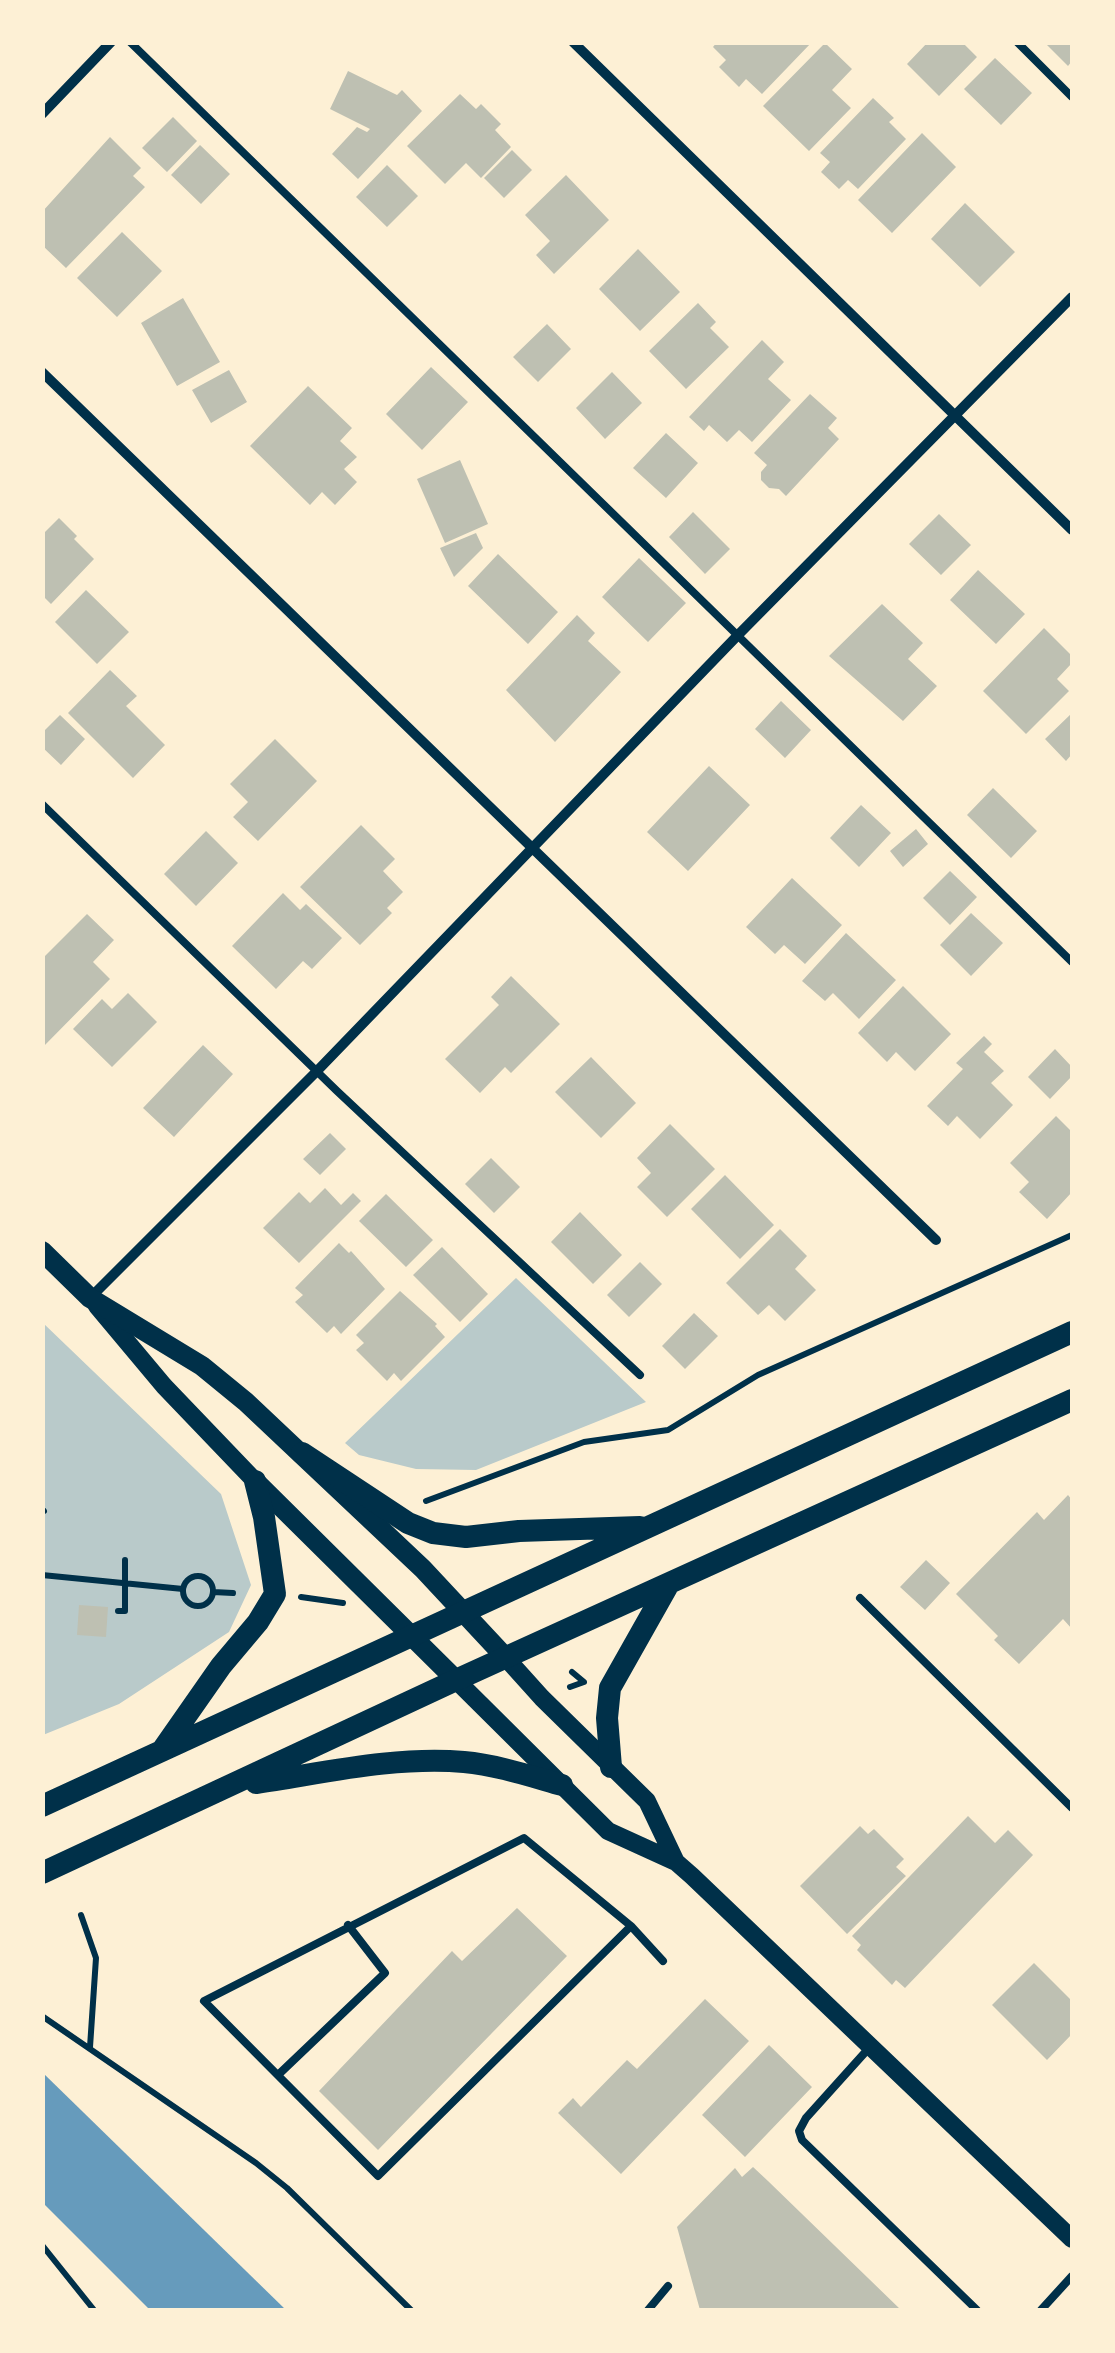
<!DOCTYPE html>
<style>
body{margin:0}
#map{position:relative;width:1115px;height:2353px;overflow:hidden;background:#fdf0d5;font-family:"IBM Plex Sans",sans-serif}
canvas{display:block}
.frame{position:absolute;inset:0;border:45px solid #fdf0d5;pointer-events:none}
</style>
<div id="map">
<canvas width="1115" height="2353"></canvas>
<div class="frame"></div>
</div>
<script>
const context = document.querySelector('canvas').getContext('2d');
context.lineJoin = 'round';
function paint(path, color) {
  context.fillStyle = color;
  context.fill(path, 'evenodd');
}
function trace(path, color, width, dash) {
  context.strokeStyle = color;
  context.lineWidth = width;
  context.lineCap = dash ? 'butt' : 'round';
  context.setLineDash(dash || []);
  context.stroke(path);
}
const green = new Path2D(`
 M516,1278l130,124 -170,68 -60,-1 -57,-14 -14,-12z
 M42,1322l179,172 30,91 -22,47 -110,72 -76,31z`);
const water = new Path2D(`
 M42,2072l244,238h-136l-107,-107z`);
const building = new Path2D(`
 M717,42h95l-50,52 -16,-15 -7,8 -20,-20 7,-7 -13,-13z
 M928,42h34l15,15 -38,39 -32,-32z
 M1044,42h28v19l-4,5z
 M825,43l27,26 -20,21 19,18 -42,43 -46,-45z
 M995,58l37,35 -31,32 -37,-36z
 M348,71l49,24 5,-5 20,21 -64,68 -26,-25 25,-27 10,5 3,-3 -40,-20z
 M460,94l16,15 5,-5 20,20 -6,6 16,17 -30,31 -15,-15 -21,21 -38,-38z
 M873,98l21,20 -5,4 17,17 -48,50 -10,-9 -9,9 -18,-17 9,-10 -10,-9z
 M173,117l24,24 -30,31 -25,-24z
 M922,133l34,34 -64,66 -34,-33z
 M110,137l31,31 -8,8 12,11 -79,81 -24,-23v-33z
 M200,145l30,29 -29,30 -30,-29z
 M512,150l20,20 -28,28 -20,-20z
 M387,165l31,31 -31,31 -31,-30z
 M566,175l43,45 -55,54 -18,-19 14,-14 -25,-26z
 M965,203l50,49 -35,35 -49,-48z
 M122,232l40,39 -45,46 -40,-39z
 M638,249l42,43 -40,39 -41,-42z
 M183,298l37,64 -43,24 -36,-63z
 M698,303l18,19 -6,6 19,19 -43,42 -37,-38z
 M547,324l24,25 -33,33 -25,-25z
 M762,340l22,22 -16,17 23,21 -39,42 -13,-12 -12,12 -18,-17 -5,6 -15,-14z
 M431,367l37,35 -46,48 -36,-36z
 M229,370l18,32 -36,21 -19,-33z
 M612,372l30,31 -37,36 -29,-31z
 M308,386l44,42 -12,13 17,16 -13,12 13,13 -22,23 -13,-13 -12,13 -60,-59z
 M810,394l27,24 -9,10 11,11 -53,57 -7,-7 -10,-1 -8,-8v-8l6,-7 -13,-12z
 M666,433l32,30 -32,35 -33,-30z
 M460,460l28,64 -43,19 -28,-64z
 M693,512l37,37 -25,25 -36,-37z
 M939,514l32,31 -30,30 -32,-31z
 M59,518l18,18 -3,3 20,20 -43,45 -9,-9v-60z
 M476,533l7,15 -29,29 -14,-29z
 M498,554l60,58 -30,32 -60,-58z
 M639,558l47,45 -38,39 -46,-45z
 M978,570l47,44 -29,30 -46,-44z
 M86,590l43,42 -32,32 -42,-42z
 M882,604l41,39 -15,16 29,27 -34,35 -74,-65z
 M577,615l18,18 -7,8 33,31 -66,70 -49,-52z
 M1044,628l28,28v7l-15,16 12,12 -43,43 -43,-43z
 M110,670l27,26 -11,10 39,39 -32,33 -65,-65z
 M781,701l30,29 -26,28 -30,-29z
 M1072,713v41l-6,7 -21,-22z
 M60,715l25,24 -24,26 -19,-18v-14z
 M275,739l42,42 -59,60 -25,-24 15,-15 -18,-18z
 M709,766l41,39 -62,66 -41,-39z
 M993,788l44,43 -26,27 -44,-43z
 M861,805l30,28 -32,34 -29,-29z
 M361,825l34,34 -12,12 20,21 -16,16 5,5 -32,32 -60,-58z
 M916,829l12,15 -25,23 -13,-16z
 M206,831l32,32 -42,43 -32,-32z
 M950,871l27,26 -27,28 -27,-27z
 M792,878l50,47 -37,39 -21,-19 -9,9 -29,-27z
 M283,893l17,17 6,-6 36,34 -30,31 -9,-8 -27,28 -44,-43z
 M971,913l32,30 -32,33 -31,-31z
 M87,914l27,26 -21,22 17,17 -68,69v-89z
 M846,933l50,47 -37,39 -26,-26 -8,8 -23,-20z
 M511,976l49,48 -49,49 -6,-6 -25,26 -35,-34 54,-54 -8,-8z
 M903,986l48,48 -36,37 -19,-19 -9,10 -29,-29z
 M128,993l29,29 -45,45 -39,-38 29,-30 10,10z
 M984,1036l8,8 -8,8 20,19 -13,12 22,22 -33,34 -23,-23 -9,10 -21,-20 36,-37 -7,-6z
 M203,1045l30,29 -59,63 -31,-29z
 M1055,1049l17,18v9l-22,23 -22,-22z
 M591,1057l45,46 -35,35 -46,-46z
 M1056,1116l16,16v60l-25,27 -28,-27 10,-10 -19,-19z
 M670,1124l45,45 -48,48 -30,-30 14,-14 -14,-15z
 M330,1133l16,16 -26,26 -17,-16z
 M491,1158l29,29 -26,26 -29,-29z
 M725,1175l49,50 -34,34 -49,-50z
 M325,1188l16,17 12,-12 8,8 -62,62 -36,-35 36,-36 11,11z
 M386,1194l47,46 -27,27 -47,-46z
 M580,1212l42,43 -29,29 -42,-42z
 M780,1229l27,27 -12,13 21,21 -31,31 -16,-16 -11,10 -32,-32z
 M339,1243l10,10 2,-2 34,38 -44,45 -7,-8 -7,7 -32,-31 8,-7 -8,-7z
 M442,1247l46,47 -28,28 -47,-47z
 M640,1262l22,22 -33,33 -22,-22z
 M400,1291l37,33 -2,2 10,11 -44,44 -7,-8 -7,8 -31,-31 8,-7 -8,-8z
 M694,1313l24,23 -33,33 -23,-23z
 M1068,1495l4,5v129l-9,-10 -44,45 -25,-24 4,-4 -42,-42 81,-82 7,8z
 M926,1560l24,23 -25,27 -25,-23z
 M79,1605l29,2 -2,30 -29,-2z
 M968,1816l27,27 13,-13 25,25 -128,133 -9,-8 -4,5 -35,-35 4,-5 -9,-9z
 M860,1826l8,8 6,-5 30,30 -8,8 10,9 -59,58 -47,-48z
 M517,1908l50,48 -189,194 -59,-59 133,-140 10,10z
 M1034,1963l38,38v33l-25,26 -55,-55z
 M705,1999l44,42 -128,133 -63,-61 15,-15 8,9 46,-47 10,9z
 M769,2045l43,42 -67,70 -43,-42z
 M753,2167l15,14 133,129h-201l-23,-83 58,-59 7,9z`);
const path = new Path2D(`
 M426,1501l158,-59 84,-12 90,-55 314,-140
 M42,1512l2,-1
 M42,1575l141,14
 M183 1591a15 15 0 1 1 30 0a15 15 0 1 1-30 0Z
 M213,1592l20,1
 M301,1597l42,6
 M118,1611h7v-51
 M570,1687l14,-5 -12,-10
 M81,1915l15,43 -6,89
 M42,2016l214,147 31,25 124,122
 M42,2245l52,65`);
const service = new Path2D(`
 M130,42l942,920
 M1017,42l55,55
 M42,804l295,287 303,284
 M860,1598l212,210
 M631,1926l-253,250 -174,-175 320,-163 107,88 32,35
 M869,2048l-63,70 -7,13 3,9 175,170
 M278,2075l107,-102 -37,-48
 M648,2310l20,-24
 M1041,2310l31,-34`);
const minor = new Path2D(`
 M573,42l499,488
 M42,114l69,-72
 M42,372l894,868
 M90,1298l227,-227 422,-437 333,-337`);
const tertiary = new Path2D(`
 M97,1306l67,80 91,95
 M506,1658l36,40 105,103 29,61
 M456,1680l152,151 68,31 16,14 380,363`);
const secondary = new Path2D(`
 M42,1251l48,47 112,68 44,36 177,167 83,89
 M255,1481l201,199`);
const primary = new Path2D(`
 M302,1453l106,70 25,10 33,4 53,-6 121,-4
 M163,1749l58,-83 37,-44 17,-28 -11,-77 -9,-36
 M611,1767l-4,-49 3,-30 57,-101
 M256,1783c68,-10 139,-27 208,-21 33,3 66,14 98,23
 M42,1806l1030,-474
 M42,1873l414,-193 616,-280`);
paint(green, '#b9caca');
paint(water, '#669bbc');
paint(building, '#bec0b2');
trace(path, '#003049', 6);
trace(service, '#003049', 8);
trace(minor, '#003049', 10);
trace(tertiary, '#003049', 18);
trace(secondary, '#003049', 20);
trace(primary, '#003049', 22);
</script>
